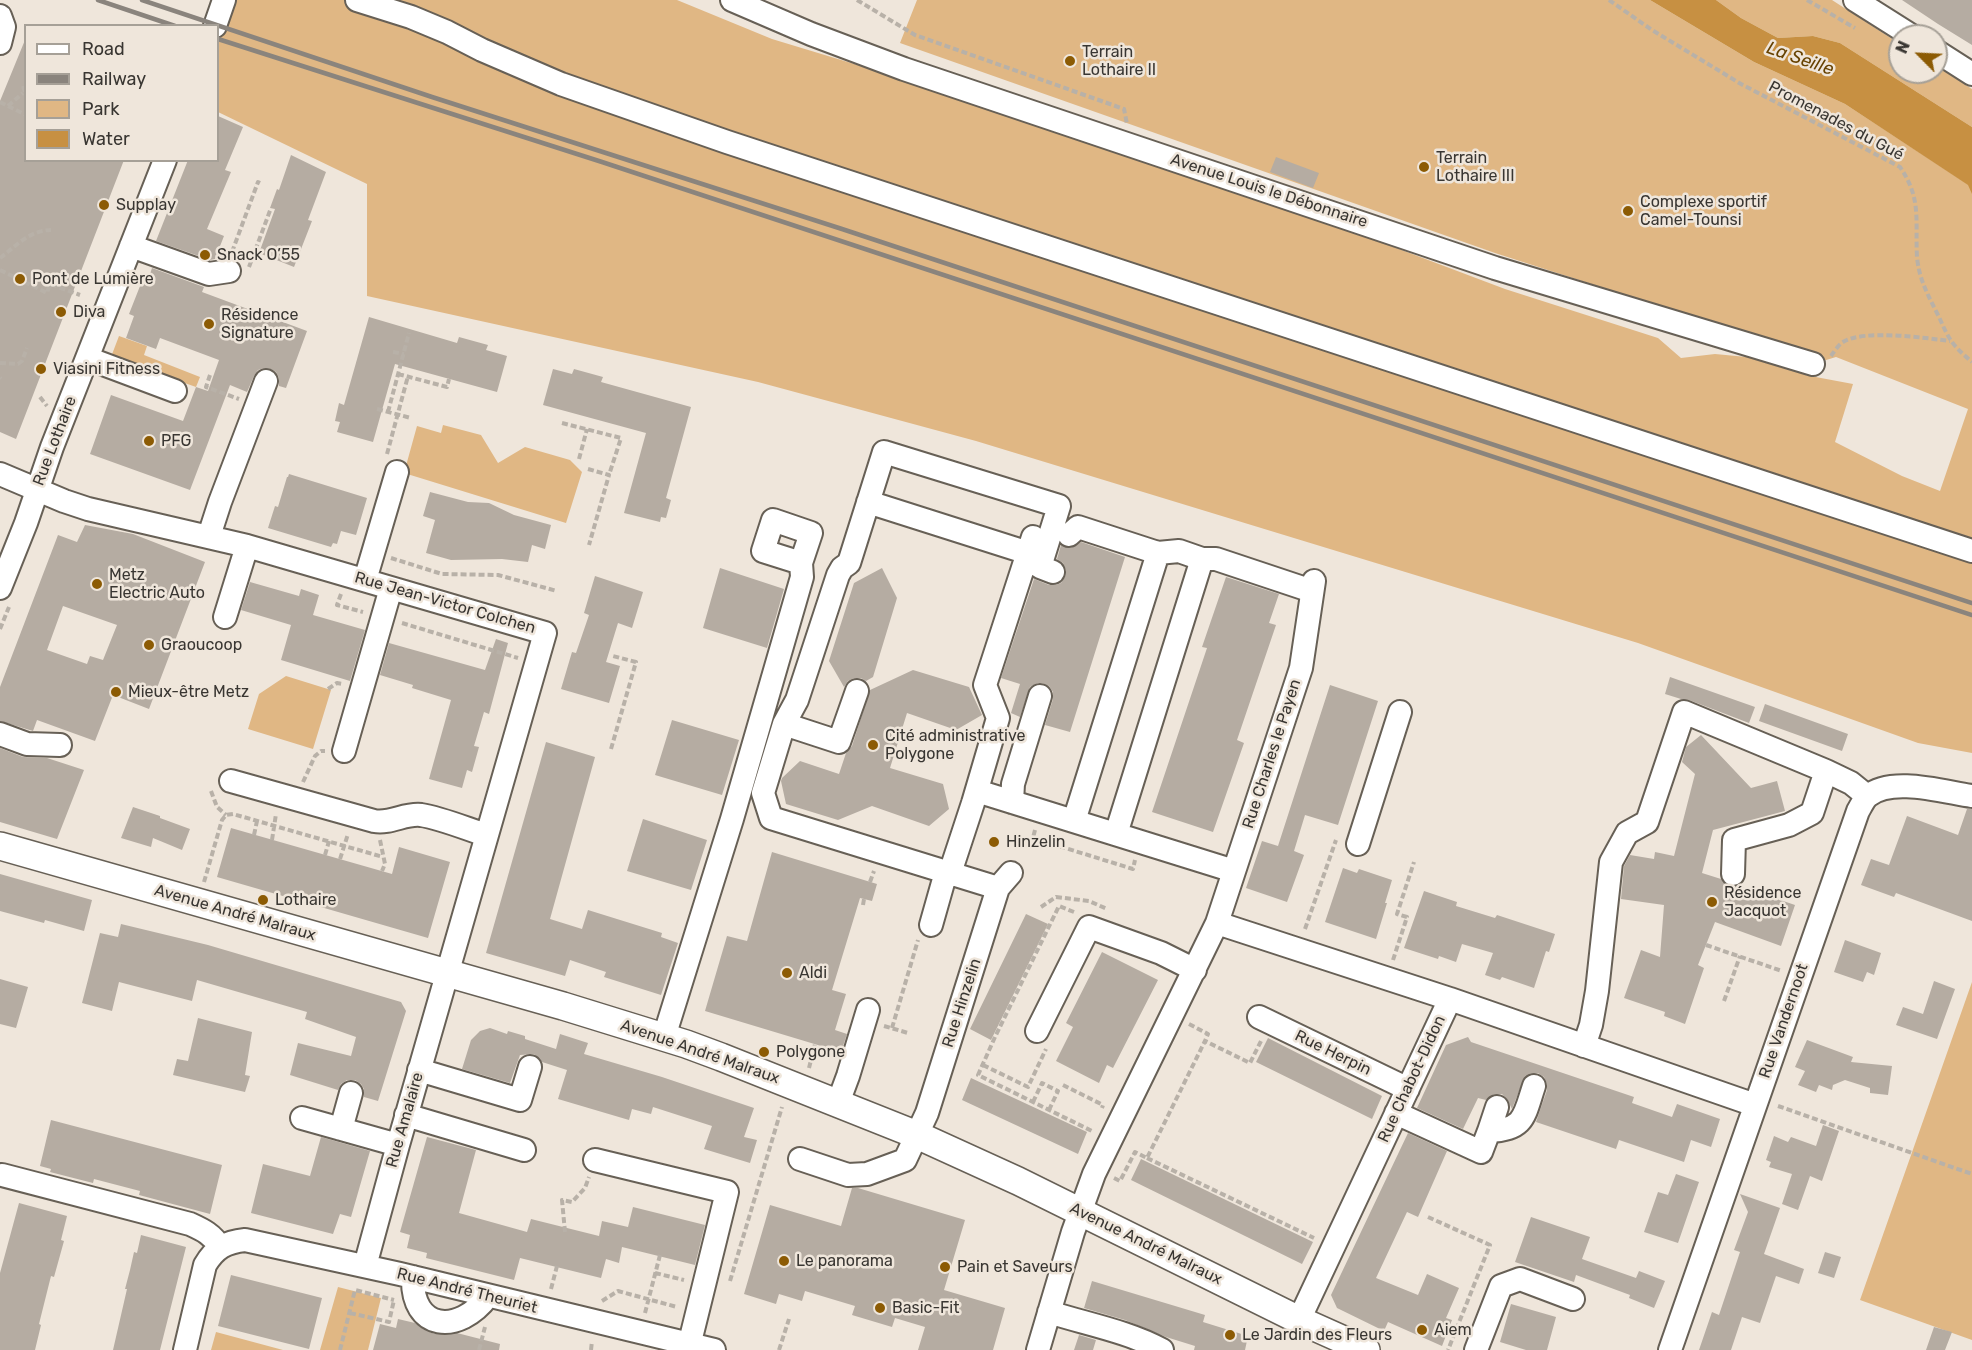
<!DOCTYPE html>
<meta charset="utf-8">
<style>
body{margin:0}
#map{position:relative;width:1972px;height:1350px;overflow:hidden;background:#efe6db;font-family:Rubik,sans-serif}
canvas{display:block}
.legend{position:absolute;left:24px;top:24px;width:195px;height:138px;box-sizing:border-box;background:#efe6db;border:2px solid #a6a097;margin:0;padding:8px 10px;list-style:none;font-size:18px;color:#393632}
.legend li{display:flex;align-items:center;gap:12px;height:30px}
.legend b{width:30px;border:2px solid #a6a097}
.north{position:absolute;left:1888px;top:24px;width:60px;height:60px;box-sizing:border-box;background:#efe6db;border:2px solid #a6a097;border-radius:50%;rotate:294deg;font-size:16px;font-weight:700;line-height:24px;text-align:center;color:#393632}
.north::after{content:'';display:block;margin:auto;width:21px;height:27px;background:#8c5b04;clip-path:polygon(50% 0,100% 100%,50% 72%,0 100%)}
</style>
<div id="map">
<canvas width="1972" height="1350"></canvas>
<ul class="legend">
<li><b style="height:8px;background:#fff"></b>Road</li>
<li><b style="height:8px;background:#8a847d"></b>Railway</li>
<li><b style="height:16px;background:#e0b784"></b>Park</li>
<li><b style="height:16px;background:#c79042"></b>Water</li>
</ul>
<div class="north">N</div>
</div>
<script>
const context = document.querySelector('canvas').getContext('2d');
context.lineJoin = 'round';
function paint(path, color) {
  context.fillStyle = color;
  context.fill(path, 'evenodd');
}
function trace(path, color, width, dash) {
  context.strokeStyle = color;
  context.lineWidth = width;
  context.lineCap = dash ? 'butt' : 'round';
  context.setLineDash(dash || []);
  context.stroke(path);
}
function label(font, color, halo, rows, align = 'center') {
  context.font = font + ' Rubik,sans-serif';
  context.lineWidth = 5;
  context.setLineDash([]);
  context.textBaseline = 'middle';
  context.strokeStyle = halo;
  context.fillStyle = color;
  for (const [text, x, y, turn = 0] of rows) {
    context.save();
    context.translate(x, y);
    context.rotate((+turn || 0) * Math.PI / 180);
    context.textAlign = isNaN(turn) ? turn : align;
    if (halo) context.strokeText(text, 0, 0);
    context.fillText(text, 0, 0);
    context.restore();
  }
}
const green = new Path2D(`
 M231,0h446l95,39 191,58 330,112 212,80 153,49 23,20 34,-4 95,9 -5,12 48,9 -18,58 67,34 38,15 28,-82 -132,-52 -23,7 2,-8 -320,-103 -595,-210 17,-43h733l104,62 91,42 127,83v566l-54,-10 -280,-100 -662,-202 -218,-59 -391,-86v-112l-149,-72v-86z
 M1716,0h116l68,44v28h36v-6l36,23v38l-132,-84 -27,-7 -35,2 -37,-20z
 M119,336l28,10 -3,9 56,22 -4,10 -85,-30z
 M443,425l38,10 17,28 27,-16 45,13 12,12 -16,51 -162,-50 13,-47 24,7z
 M286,676l45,14 -18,59 -65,-20 11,-35z
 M1972,982v358l-112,-40z
 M338,1287l43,11 -13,52h-48z
 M216,1332l67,18h-72z`);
const water = new Path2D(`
 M1650,0h66l25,18 37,20 35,-2 27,7 132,84v67l-4,-9 -123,-81 -91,-42z`);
const building = new Path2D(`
 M1902,0h70v45l-34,-21z
 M25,40l1,120h98l-108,279 -16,-7v-331z
 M218,116l25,11 -18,43 6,2 -24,57 17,7 -9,23 -5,1 -54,-19 32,-81h30z
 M291,155l35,17 -18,48 4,1 -18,46 -35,-14 16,-44 -5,-1 7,-19 2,1z
 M1276,157l43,16 -6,15 -43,-16z
 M152,268l52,19 -2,5 105,39 -21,57 -7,-2v-8l-3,-6 -5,-3 -7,-1 -6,2 -4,6 -7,16 -17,-7 -40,105 -100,-36 21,-59 72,26 13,-34 12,4 11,-31 -59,-22 -4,11 -30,-11 8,-22 -5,-2 13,-33 5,2z
 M369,317l88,26 2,-6 29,8 -2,5 21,6 -10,36 -102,-28 -22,78 -36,-10 3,-10 -5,-1 4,-18 5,2z
 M553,369l19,5 2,-5 29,8 -2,5 90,25 -25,91 5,2 -5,18 -5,-1 -1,5 -36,-9 22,-80 -103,-28z
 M289,474l78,24 -11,37 -15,-4 -4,13 -4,-1 -2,4 -63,-19 7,-22 3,1 9,-30h1z
 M430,492l38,10 21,1 25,12 37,10 -6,24 -13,-4 -4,17 -26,-3 -51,1 -25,-7 9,-33 -12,-4z
 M85,525l48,9 72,28 -56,147 -36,-14 -18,46 -58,-21 -4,11 -33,-10v-34l58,-152 19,7zM63,606l54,19 -14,35 -13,-4 -3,8 -40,-14z
 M1081,542l44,15 -55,175 -25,-7 8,-26v-7l-4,-6 -6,-3h-5l-8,4 -10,30 -9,-4 9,-29 -19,-6 33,-99 15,6h7l5,-2 4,-6 1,-7 -3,-7 -6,-4 4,-14 10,3z
 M720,568l64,21 -17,59 -64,-20z
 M882,568l15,30 -24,79 -7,4 -5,-3h-7l-6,3 -4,6 -15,-26 25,-78z
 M595,576l48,16 -11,36 -14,-5 -12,39 14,4 -11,37 -48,-14 11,-37 4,1 13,-38 -5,-2z
 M1226,577l53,17 -10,29 7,2 -39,115 7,3 -31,89 -61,-20 55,-164 -5,-1z
 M250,582l49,14 2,-7 18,6 -6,20 52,15 -15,51 -69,-21 10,-35 -50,-15z
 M496,639l12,4 -19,71 -5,-2 -10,34 5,1 -7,25 -5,-2 -5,18 -33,-9 22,-79 -39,-12 1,-3 -33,-10 9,-32 96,27z
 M913,670l56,17 13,28 -26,15 -49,-17 -17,55 53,16 6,25 -20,17 -57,-20 -34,14 -52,-16 -5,-23 1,-3 18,-17 39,13 7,-21 6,-7 18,-56z
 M1670,677l85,30 -6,16 -60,-23 -8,-1 -16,-5z
 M1330,685l48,16 -40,124 -33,-10 -11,36 10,4 -17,47 -41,-14 16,-47 16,5z
 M1765,704l83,30 -6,17 -83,-30z
 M672,720l67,20 -17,55 -67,-20z
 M1701,735l50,53 26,-7 8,30 -72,19 -11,43 19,6 5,7 7,1 6,-1 56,19 -14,41 -66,-24 -17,43 6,3 -19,56 -21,-8 1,-4 -41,-14 17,-48 19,7 4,-52 -43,-6 3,-33 6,-11 24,4 1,-7 19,4 21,-82 -13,-12 4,-15z
 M546,742l49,15 -45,162 32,10 6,-19 74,23 -1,4 17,6 -17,52 -57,-18 2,-5 -36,-12 -5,16 -79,-23z
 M0,748l23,9 24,1 37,12 -27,69 -57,-17z
 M133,807l27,9v2l30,11 -8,21 -29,-12 -2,9 -30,-9z
 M1967,809h5v112l-76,-28 -2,4 -33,-12 10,-26 18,6 18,-49 51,19z
 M643,819l64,21 -16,50 -64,-19z
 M231,828l161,46 7,-27 51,15 -22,76 -211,-61z
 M772,852l105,32 -5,17 -12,-3 -28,92 14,4 -11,36 12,4 -6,18 -136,-41 22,-75 20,5z
 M1343,868l14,5 2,-4 33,11 -7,23h2l-11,36 -51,-17z
 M0,874l92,26 -8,31 -39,-11 -1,3 -44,-12z
 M1424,891l33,11 -1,4 39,12 2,-3 58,19 -6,18 -3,-1 -12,37 -32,-11 -2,3 -15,-5 8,-22 -31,-9 -6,18 -17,-6 -1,3 -34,-11z
 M1026,914l22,10 -57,116 -21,-11z
 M121,924l87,21 193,57 5,9 -28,90 -14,-4v-8l-3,-5 -6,-4h-8l-6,4 -3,6 -48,-15 8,-32 53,13 5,-19 -51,-18 2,-7 -110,-32 -5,21 -73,-19 -7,29 -30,-8 18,-70 18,4z
 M1845,940l36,13 -7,22 -7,-3 -4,10 -29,-10z
 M1102,952l56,28 -45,88 -6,-3 -8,18 -43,-22 17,-34 -7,-4z
 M0,979l28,8 -12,41 -16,-4z
 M1934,981l21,8 -18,50 -41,-14 7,-18 20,7z
 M198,1018l54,14 -7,43 5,1 -5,16 -72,-17 4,-16 11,2z
 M490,1028l17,6 1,-3 17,5v3l31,10 4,-15 28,9 -4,11 78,23 92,31 -10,29 13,3 -7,23 -46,-14 8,-23 -59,-19 -2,7 -19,-5 -3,11 -71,-21 9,-29 -25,-8 -8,-8 -14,1 -10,28 -48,-14 9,-29 9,-9z
 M1468,1037l3,5 163,55 -2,6 40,14 5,-13 43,15 -9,28 -20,-7 -7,22 -65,-22 -3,9 -80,-27 11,-32v-6l-3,-7 -6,-4h-7l-6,3 -13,33 -5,-10 -5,-5h-8l-8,6 -8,-2 -15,31 -46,-21 29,-63z
 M1268,1038l114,58 -10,23 -116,-57z
 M1807,1040l46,17 -2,5 41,4 -4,29 -18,-2v-5l-25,-8 -12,5 -1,5 -13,-5 -3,7 -18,-7 7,-14 -10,-4z
 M971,1078l116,54 -9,22 -116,-54z
 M51,1120l171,45 -12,49 -71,-19 1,-4 -46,-12 -1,4 -43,-11 1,-3 -11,-3z
 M1823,1125l16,6 -17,50 -12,-5 -12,34 -16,-6 10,-30 -23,-7 2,-5 -5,-2 8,-24 14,6 3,-5 25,9z
 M1408,1133l39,18 -29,66 -11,-5 -31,66 42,17 9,-21 32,14 -13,30 6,2 -10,26 -54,-24 -4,9 -47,-23 -6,-13z
 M321,1137l49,14 -19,66 -11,-3 -7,20 -82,-21 12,-49 47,12z
 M427,1137l49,13 -17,63 68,19 4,-13 68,17 3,-15 26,6 5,-20 72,18 -10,40 -73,-18 -3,16 -13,-4 -5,19 -81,-20 -6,22 -88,-22 1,-5 -20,-5 3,-13 -10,-3z
 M1141,1159l172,83 -11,22 -171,-84z
 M1676,1174l23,8 -21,61 -34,-11 14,-40 10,3z
 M852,1188h6l107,32 -21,70 61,18 -12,42h-75l7,-23 -30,-9 -3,9 -40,-12 3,-9 -50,-15 -3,10 -23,-7 -3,10 -32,-10 26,-89 71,21z
 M1740,1194l40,14 -16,46 40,15 -5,15 -23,-8 -16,47 -18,-6 -11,33h-32l13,-38 7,3 21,-63 -6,-2 14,-38z
 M19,1203l48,13 -6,24 3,1 -10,36 -3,-1 -12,48 2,1 -6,25h-35v-77z
 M1531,1217l59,20 -8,22 54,19 3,-7 26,10 -11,27 -25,-10 1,-3 -54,-20 -2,7 -59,-20z
 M141,1235l45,12 -26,103h-47l14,-61h-2l5,-19 4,-18 3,1z
 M1825,1252l16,5 -7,21 -16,-5z
 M231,1275l91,23 -13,51 -91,-23z
 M1092,1281l113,34 -2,7 45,14 -3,14h-51l1,-4 -29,-9 -41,-17 -41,-12z
 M1511,1304l45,13 -9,33h-21l-26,-8z
 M398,1319l17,4 8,6 11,5 23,-1 43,11 -1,6h-126l7,-26 16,4z
 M1934,1327l18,5 -7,18h-19z
 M1079,1335l17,5 -3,10h-19z`);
const path = new Path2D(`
 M857,0l58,35 209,74 3,15
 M1609,0l43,30 89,54 159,83c22,32 15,53 17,90 2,23 12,40 22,60 4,9 8,18 13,25 6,8 13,14 20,20
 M1807,0l48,28
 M23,86l3,10
 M0,102l26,13
 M8,106l15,-13
 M232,252l26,-70 2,1
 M0,258c16,-12 30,-28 51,-28
 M249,267l22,-59
 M0,270l47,23 3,-9 30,11
 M393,352l11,2
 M1831,356c3,-4 7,-11 12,-14 20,-13 83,-4 107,-1
 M0,363l18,1 4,-3 5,-13
 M398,374l49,13 2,-8
 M210,375l-4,12 33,12
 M0,378l1,1
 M40,397l7,9
 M377,409l34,9
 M388,412l21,-79
 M562,423l59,15 -12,37
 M387,454l21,-78
 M579,459l8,-30
 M588,469l21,6 -20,70
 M391,558l51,16 56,1 59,16
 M341,594l-4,11 26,7
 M402,623l116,35
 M0,629l9,-22
 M328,689l9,-6 6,1
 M611,749l25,-87 -23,-6
 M303,782l12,-26 6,-5h4
 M211,791l6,16 9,8
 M1035,830l-2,8 100,31 2,-9
 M254,835l3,-14
 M272,840l4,-26
 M380,840l5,24 -3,7
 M325,855l4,-14
 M340,859l8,-25
 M204,882l18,-62 4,-5 7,-1 150,43
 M870,882l4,-11
 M863,905l1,-6
 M1041,907l15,-10 33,4 18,8
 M1074,912l-15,-6 -64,131 -17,38 116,57
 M1305,929l31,-89
 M1706,945l76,26
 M1393,960l14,-43 -10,-3 17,-52
 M1724,1001l16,-45
 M1189,1024l19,10 -3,7
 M884,1026l24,7
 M892,1028l26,-88
 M983,1065l45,22 18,-38
 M809,1068l6,-24
 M1063,1085l40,20 -1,3
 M1033,1102l9,-19 16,8 -9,19
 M1778,1106l194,68
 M1147,1158l167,80
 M1114,1178l6,3 15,-29 12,6 58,-117 45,22 11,-22
 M1428,1217l62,28 -42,105
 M565,1232l-3,-32 10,2 13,-14 4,-11
 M655,1273l29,7
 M730,1281l52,-174
 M551,1289l6,-23
 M602,1301l16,-10 59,16
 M350,1313l39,9 5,-22
 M645,1313l15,-58
 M340,1350l15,-60 39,10
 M479,1350l6,-23
 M591,1350l1,-9
 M779,1350l10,-31`);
const minor = new Path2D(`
 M357,0l54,17 36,15 35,18 79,34 166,58 1245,409
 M732,0l79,34 93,35 591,199 318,96
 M1855,0l57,36
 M0,16l4,11 -4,16
 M215,26l9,-26
 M1936,51l36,23
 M131,246l78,28 20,-3
 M87,358l88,33
 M0,474l64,27 24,8 159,37 298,87 -147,512 -33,121
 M868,502l151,48 8,7
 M773,520l38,13 -10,30 -38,-12z
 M1069,535l9,-8 80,26
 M209,536l11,-34 46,-121
 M1202,559h14l96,32
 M365,580l32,-108
 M0,588l26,-65 26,-76 113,-287
 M225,617l22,-71
 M784,724l55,18 18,-51
 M0,734l27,10 33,1
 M344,751l47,-163
 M231,781l143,40c17,3 31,-8 47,-6 20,3 46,14 65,20
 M977,791l257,80
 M1012,802l1,-18 27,-88
 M1074,821l84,-268 21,-2 23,8 -86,275
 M1358,844l42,-132
 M950,873l23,-70 25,-85 -13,-33 48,-148
 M1733,874l1,-34 55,-15 23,-12 14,-42
 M998,888l-227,-70 -8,-25 21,-69 13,-24 41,-125 4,-7 7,-5 35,-111 175,54 -19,61 13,5
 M1217,923l233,76
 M931,925l15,-53
 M1259,1017l149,72
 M1037,1031l52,-104 72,26 34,17
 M664,1037l68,-218 70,-242 -1,-14
 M1584,1046l7,-21 6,-34 14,-129 16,-29 20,-11 37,-110 142,59 25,12 16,13
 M419,1070l101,30 10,-33
 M838,1103l10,-27 20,-66
 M1396,1113l85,39 8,-21c36,-1 35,-15 45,-45
 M406,1115l118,35
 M302,1118l96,27
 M341,1129l10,-36
 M1489,1131l8,-24
 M800,1159l48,16 19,-1 38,-14 22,-47 71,-225 13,-15
 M595,1160l132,32 -39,158
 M2,1175l188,49c13,6 22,10 30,23
 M413,1277c-2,54 46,58 75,19
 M1049,1312c37,12 78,19 113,38
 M1299,1320l151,-321 305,106
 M185,1350l20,-85c10,-17 21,-23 40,-25l155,34 314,76
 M1038,1350l35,-118 21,-58 123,-251 84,-255 13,-87
 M1476,1350l25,-64 19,-7 53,20
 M1670,1350l188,-539c3,-5 6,-12 10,-15 23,-20 76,-4 104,0`);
const major = new Path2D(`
 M0,846l563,160 123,38 35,13 196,78 101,46 281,139 67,30`);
const rail = new Path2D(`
 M98,0l77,26
 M142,0l290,97 410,132 1130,374
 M218,39l384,123 1370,453`);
const markers = [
 [1070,61,6,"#8c5b04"],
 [1424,167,6,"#8c5b04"],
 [104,205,6,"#8c5b04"],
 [1628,211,6,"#8c5b04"],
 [205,255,6,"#8c5b04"],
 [20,279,6,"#8c5b04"],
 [61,312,6,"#8c5b04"],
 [209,324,6,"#8c5b04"],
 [41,369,6,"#8c5b04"],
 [149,441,6,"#8c5b04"],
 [97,584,6,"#8c5b04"],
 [149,645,6,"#8c5b04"],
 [116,692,6,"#8c5b04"],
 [873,745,6,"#8c5b04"],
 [994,842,6,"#8c5b04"],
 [263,900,6,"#8c5b04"],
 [1712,902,6,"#8c5b04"],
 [787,973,6,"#8c5b04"],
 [764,1052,6,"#8c5b04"],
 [784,1261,6,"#8c5b04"],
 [945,1267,6,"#8c5b04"],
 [880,1308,6,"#8c5b04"],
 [1422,1330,6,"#8c5b04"],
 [1230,1335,6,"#8c5b04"]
];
const poiNames = [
 ["Terrain",1082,52],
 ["Lothaire II",1082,70],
 ["Terrain",1436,158],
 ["Lothaire III",1436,176],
 ["Complexe sportif",1640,202],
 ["Camel-Tounsi",1640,220],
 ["Supplay",116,205],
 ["Snack O’55",217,255],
 ["Pont de Lumière",32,279],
 ["Diva",73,312],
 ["Résidence",221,315],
 ["Signature",221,333],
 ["Viasini Fitness",53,369],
 ["PFG",161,441],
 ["Metz",109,575],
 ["Electric Auto",109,593],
 ["Graoucoop",161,645],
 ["Mieux-être Metz",128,692],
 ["Cité administrative",885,736],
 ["Polygone",885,754],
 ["Hinzelin",1006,842],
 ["Résidence",1724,893],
 ["Jacquot",1724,911],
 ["Lothaire",275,900],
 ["Aldi",799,973],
 ["Polygone",776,1052],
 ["Le panorama",796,1261],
 ["Pain et Saveurs",957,1267],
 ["Basic-Fit",892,1308],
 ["Aiem",1434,1330],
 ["Le Jardin des Fleurs",1242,1335]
];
const streetNames = [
 ["Promenades du Gué",1836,121,28],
 ["Avenue Louis le Débonnaire",1269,191,18],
 ["Rue Lothaire",55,441,-69],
 ["Rue Jean-Victor Colchen",445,603,16],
 ["Rue Charles le Payen",1272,754,-72],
 ["Avenue André Malraux",235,913,16],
 ["Rue Hinzelin",962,1003,-72],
 ["Rue Vandernoot",1784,1021,-71],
 ["Avenue André Malraux",700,1052,19],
 ["Rue Herpin",1333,1053,26],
 ["Rue Chabot-Didon",1412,1079,-65],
 ["Rue Amalaire",405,1120,-74],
 ["Avenue André Malraux",1146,1244,26],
 ["Rue André Theuriet",467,1291,14]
];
const waterNames = [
 ["La Seille",1800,59,19]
];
paint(green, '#e0b784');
paint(water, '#c79042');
paint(building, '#b5aca2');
trace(minor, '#676056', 26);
trace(major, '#676056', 30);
trace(path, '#b8b1a8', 4, [6, 3]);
trace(minor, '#fff', 22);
trace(major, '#fff', 27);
trace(rail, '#8a847d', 4.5);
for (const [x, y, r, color] of markers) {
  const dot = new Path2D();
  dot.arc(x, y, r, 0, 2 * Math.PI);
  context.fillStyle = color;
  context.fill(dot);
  trace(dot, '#efe6db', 2);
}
label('16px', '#393632', '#efe6db', poiNames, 'left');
label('16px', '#393632', '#efe6db', streetNames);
label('italic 18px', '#674201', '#efe6db', waterNames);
</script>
